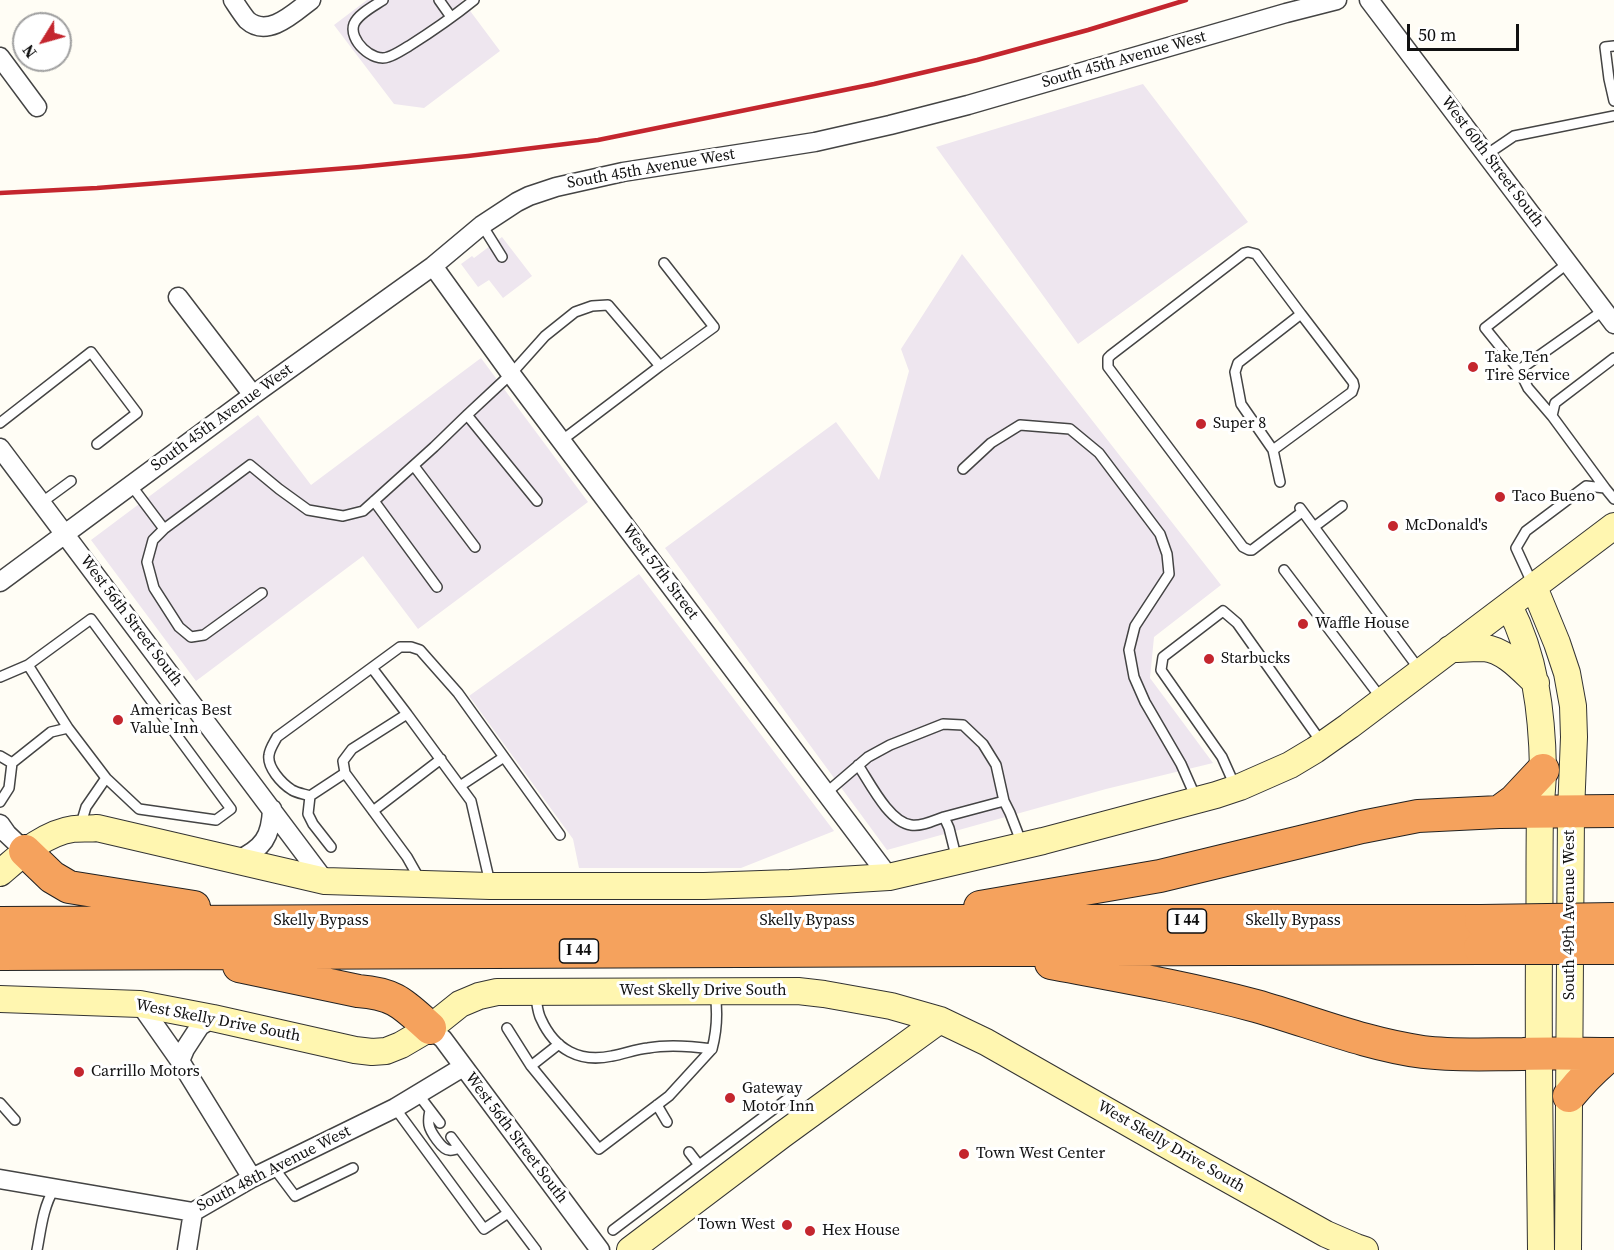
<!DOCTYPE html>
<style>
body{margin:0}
#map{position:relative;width:1614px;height:1250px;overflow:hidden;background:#fffdf5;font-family:"Source Serif 4",serif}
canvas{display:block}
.north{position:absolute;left:12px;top:12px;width:60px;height:60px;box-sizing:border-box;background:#fff;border:2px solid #a0a0a0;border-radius:50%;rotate:233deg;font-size:16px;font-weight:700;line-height:24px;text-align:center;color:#111}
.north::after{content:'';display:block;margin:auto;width:21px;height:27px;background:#c4262e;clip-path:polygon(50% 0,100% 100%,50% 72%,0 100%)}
.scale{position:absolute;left:1407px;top:24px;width:112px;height:27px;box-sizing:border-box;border:3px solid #111;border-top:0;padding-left:8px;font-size:18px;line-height:21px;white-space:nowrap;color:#111;-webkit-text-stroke:4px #fff;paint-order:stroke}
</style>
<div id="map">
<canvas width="1614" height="1250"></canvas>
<div class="north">N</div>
<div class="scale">50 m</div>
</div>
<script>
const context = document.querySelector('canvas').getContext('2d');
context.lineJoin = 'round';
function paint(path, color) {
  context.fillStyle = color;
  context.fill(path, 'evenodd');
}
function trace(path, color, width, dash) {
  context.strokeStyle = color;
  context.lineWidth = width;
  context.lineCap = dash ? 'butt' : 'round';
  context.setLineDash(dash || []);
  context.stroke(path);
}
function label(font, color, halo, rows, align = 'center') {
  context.font = font + ' "Source Serif 4",serif';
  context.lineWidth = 6;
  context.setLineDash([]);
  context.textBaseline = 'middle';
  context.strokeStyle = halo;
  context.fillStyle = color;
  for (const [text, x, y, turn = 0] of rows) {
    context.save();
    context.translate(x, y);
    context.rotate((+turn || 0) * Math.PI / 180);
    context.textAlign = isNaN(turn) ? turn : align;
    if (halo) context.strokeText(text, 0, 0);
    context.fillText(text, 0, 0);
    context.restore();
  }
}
const industrial = new Path2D(`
 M367,0h95l38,51 -76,57 -30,-4 -60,-79z
 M1143,84l105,138 -170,122 -142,-197z
 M502,237l30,39 -29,22 -14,-18 -11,7 -17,-23 11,-8 2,2z
 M962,254l259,331 -67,52 -4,41 63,85 -107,26 -219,61 -222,-302 171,-126 43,58 30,-109 -8,-22z
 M481,358l107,144 -170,127 -55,-73 -167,125 -105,-141 167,-125 53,70z
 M639,574l195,257 -93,37h-162l-6,-29 -104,-143z`);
const lane = new Path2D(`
 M383,0c-9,6 -25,14 -29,24 -6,16 19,39 34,33 7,-2 14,-7 21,-11 22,-14 44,-29 65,-46
 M439,0l12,17
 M1614,46l-9,1 4,32 5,22
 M1486,155l28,-19 100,-20
 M482,225l20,32
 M1519,370l-34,-42 83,-65
 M467,415l70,86
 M1552,416l-24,-28 -9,-18 85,-60
 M0,423l91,-71 46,61 -40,31
 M561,441l99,-75
 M1273,450l79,-58 2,-6 -1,-4 -52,-68
 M414,466l61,81
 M963,469l28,-26 29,-18 50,4 29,24 61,81 7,20 2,20 -34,52 -6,24 5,27 11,25 36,62 15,34
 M1280,482l-7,-32 -32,-46 -6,-32 3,-9 63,-49 -45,-60 -8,-2 -4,1 -133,102 -3,3v9l135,180 6,3h3l50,-38
 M131,485l33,44 -11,11 -6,22 7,26 25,39 12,10 13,-2 58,-42
 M1605,488l-53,-72 3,-13 59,-45
 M374,501l63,86
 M41,503l30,-22
 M1300,508l119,161
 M1314,527l28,-21
 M164,529l86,-64 29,24 29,21 35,6 20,-5 71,-64 33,-32 44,-41 34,-38 30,-24 17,-6 16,-1 52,61 54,-39 -50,-64
 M1284,570l97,128
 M1533,585l-17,-37 10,-17 60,-45 19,2 9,11
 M372,668l35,46
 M0,677l28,-12
 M68,728l-40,-63 63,-46 140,190 -15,11 -77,-11 -33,-31
 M0,756l12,7
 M858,765c12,18 31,57 53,60 10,2 24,-5 33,-8
 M460,786l44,-29
 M1235,786l-13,-29 -61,-87 2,-13 60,-46 14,12 85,120
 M826,793l42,-36 22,-12 53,-21 20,1 20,19 13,21 8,36 6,12 12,31
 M310,796c-6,-2 -13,-3 -18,-6 -11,-7 -25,-23 -23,-35 1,-7 5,-12 8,-18l123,-90h11l9,3 38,43 102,142
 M0,802l9,-14 3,-25 39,-31 17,-4 38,50 -20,29 -6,20
 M373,811l68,-52
 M331,847l-18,-23 -5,-10 2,-18 35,-23
 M957,860l-8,-32 -5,-11 60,-16
 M420,880l-13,-23 -62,-84 -2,-12 9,-12 55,-35 64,87 19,82
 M535,992c2,9 2,20 6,27 14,31 39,44 71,37 12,-2 24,-7 36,-8 21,-4 43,-2 64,1 5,-19 6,-36 3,-56
 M507,1028l24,38 68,83 70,-53 43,-47
 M531,1066l28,-22
 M418,1094l22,29
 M0,1103l15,17
 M657,1105l10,17
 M395,1108l89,121 24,-16
 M430,1110c-1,5 -2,9 -1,15 1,6 13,25 20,25 2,1 8,-1 10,-2
 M451,1137l85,113
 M699,1165l91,-68
 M274,1168l21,28 58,-28
 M613,1230l86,-65 -10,-13
 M37,1250c4,-21 6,-43 17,-61`);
const street = new Path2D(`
 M233,0c4,6 9,14 14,20 21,19 48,-8 64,-20
 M1369,0l245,324
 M0,57l37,50
 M433,266l78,108 378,503
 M178,297l75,98
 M0,448l325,433
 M0,582l253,-187 180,-129 49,-41 35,-23 12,-6 27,-9 67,-15 192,-30 75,-17 78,-20 318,-92 51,-13
 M0,824l7,10 18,17
 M238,860c25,-12 33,-23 34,-51
 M140,1004l40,57 72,117
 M430,1028l13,11 157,211
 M180,1061l5,-12 15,-23 13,-8
 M0,1179l193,33 59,-34 143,-70 68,-41
 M187,1250l6,-38`);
const secondary = new Path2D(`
 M1534,587l23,56 10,30 6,33 1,31 -3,75 -3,438
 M1509,606c26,50 33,106 34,163 0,15 -2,30 -3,45 -1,47 0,94 -1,141 -1,98 1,197 2,295
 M1450,649c12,0 23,-1 34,-1 21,2 38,22 52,35
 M0,873c21,-18 45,-40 73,-44 8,-1 16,0 24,-1l228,53 165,5h214l86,-3 99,-6 154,-36 173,-46 24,-8 50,-22 25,-15 34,-24 265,-200
 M0,999l140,5 73,14 142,32 17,2 14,-1 15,-6 29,-17 30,-24 19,-8 18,-4 301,-1 26,3 67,12 49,14 46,22 202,115 138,77 30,13 9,3
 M630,1250l152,-115 158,-115`);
const highway = new Path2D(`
 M1499,812l15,-11 29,-31
 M25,851l27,26 17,10 125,20
 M980,907l180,-31 202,-49 56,-11 81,-4 115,-1
 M0,923l362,-2h1119
 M0,954l1480,-6
 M1051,963c69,13 138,25 205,43 56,16 109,38 167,46 31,4 68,2 100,2 30,-1 61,0 91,0
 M239,966l119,25c38,3 45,13 72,37
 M1569,1096c13,-16 26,-29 42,-42`);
const rail = new Path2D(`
 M0,193l97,-5 263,-21 108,-11 130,-16 276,-56 103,-24 111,-30 98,-30`);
const highwayBridge = new Path2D(`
 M1481,921l133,-2
 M1480,948h134`);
const markers = [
 [1473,367,6,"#c4262e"],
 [1201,424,6,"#c4262e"],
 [1500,497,6,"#c4262e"],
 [1393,526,6,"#c4262e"],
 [1303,624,6,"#c4262e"],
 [1209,659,6,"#c4262e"],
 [118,720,6,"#c4262e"],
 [79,1072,6,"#c4262e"],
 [730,1098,6,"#c4262e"],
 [964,1154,6,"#c4262e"],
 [787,1225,6,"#c4262e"],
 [810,1231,6,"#c4262e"]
];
const shields = [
 [1187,921,39],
 [579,951,39]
];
const shieldNames = [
 ["I 44",1187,921],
 ["I 44",579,951]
];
const streetNames = [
 ["South 45th Avenue West",1124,60,-16],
 ["West 60th Street South",1492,162,53],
 ["South 45th Avenue West",651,169,-10],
 ["South 45th Avenue West",222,418,-36],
 ["West 57th Street",660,572,53],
 ["West 56th Street South",131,621,53],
 ["South 49th Avenue West",1570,915,-90],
 ["Skelly Bypass",321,921],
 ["Skelly Bypass",807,921],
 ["Skelly Bypass",1293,921],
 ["West Skelly Drive South",703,991],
 ["West Skelly Drive South",218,1021,11],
 ["West 56th Street South",516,1138,53],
 ["West Skelly Drive South",1171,1147,30],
 ["South 48th Avenue West",274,1169,-27]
];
const poiNames = [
 ["Take Ten",1485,358],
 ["Tire Service",1485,376],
 ["Super 8",1213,424],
 ["Taco Bueno",1512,497],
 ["McDonald's",1405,526],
 ["Waffle House",1315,624],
 ["Starbucks",1221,659],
 ["Americas Best",130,711],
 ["Value Inn",130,729],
 ["Carrillo Motors",91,1072],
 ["Gateway",742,1089],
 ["Motor Inn",742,1107],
 ["Town West Center",976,1154],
 ["Town West",775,1225,"right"],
 ["Hex House",822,1231]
];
paint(industrial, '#eee6ef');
trace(lane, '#444', 12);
trace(street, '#444', 21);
trace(secondary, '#333', 28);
trace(highway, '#222', 34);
trace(lane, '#fff', 9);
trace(street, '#fff', 18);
trace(secondary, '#fff6b0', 26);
trace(highway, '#f5a25d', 32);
trace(rail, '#c4262e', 4.5);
trace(highwayBridge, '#222', 34, []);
trace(highwayBridge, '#f5a25d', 32);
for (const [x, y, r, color] of markers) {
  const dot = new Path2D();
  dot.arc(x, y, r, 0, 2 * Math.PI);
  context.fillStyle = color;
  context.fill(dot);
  trace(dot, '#fff', 2);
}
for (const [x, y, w] of shields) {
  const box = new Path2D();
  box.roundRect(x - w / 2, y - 12, w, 24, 4.5);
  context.fillStyle = '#fff';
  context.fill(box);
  trace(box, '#111', 1.5);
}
label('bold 15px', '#111', null, shieldNames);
label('16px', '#111', '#fff', streetNames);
label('16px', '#111', '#fff', poiNames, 'left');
</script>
